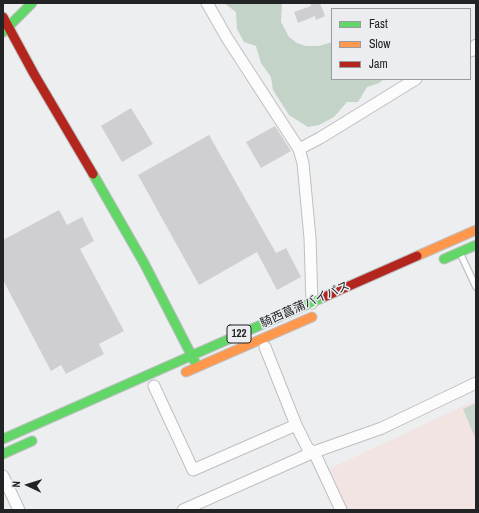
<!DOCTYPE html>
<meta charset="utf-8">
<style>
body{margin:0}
#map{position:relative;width:479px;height:513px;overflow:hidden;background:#eceef0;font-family:"Archivo Narrow",sans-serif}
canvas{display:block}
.frame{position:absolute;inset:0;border:4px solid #222324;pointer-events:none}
.legend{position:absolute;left:331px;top:8px;width:140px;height:72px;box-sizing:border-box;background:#ebedf1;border:1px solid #9b9c9f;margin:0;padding:5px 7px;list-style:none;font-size:12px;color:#222324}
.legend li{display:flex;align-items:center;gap:8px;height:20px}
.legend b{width:20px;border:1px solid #9b9c9f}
.north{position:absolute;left:8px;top:465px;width:40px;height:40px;-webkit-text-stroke:3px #ebedf1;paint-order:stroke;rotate:274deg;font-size:11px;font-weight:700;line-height:16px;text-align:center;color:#222324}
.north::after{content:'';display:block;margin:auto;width:14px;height:18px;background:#222324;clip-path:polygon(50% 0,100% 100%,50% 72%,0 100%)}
</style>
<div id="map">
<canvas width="479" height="513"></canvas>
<div class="frame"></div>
<ul class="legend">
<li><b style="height:5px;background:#63d668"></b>Fast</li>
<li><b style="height:5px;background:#ff974d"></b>Slow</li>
<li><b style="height:5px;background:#b3261e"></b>Jam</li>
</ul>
<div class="north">N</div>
</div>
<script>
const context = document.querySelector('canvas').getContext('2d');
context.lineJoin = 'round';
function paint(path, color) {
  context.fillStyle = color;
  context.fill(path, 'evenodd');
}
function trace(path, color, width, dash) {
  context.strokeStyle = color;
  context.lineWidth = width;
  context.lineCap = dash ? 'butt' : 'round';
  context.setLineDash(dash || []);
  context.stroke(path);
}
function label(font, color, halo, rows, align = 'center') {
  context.font = font + ' "Archivo Narrow","Noto Sans JP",sans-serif';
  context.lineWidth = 3;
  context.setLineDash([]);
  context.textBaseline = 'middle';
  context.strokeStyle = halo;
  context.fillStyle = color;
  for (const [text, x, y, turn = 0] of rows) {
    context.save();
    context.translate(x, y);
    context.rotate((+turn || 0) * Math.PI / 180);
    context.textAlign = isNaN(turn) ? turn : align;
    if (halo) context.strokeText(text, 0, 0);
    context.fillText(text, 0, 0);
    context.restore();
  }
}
const education = new Path2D(`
 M476,400v110h-129l-18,-41z`);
const green = new Path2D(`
 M476,403v37l-13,-31z`);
const forest = new Path2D(`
 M224,3h58l-1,19 8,15 8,6 9,3h13l13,-4v37h52l-5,4 -12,4 -9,15h-11l-13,15 -15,8 -11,2 -19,-12 -16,-25 -2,-13 -10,-14 -5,-17 -12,-4 -7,-13 -1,-17z`);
const building = new Path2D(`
 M310,3h10l5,13 -9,4 -1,-4 -17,7 -4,-11 17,-6z
 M131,108l22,36 -31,18 -21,-36z
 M275,126l16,25 -30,17 -15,-26z
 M209,135l67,118 10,-5 15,29 -24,13 -20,-38 -58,33 -61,-110z
 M59,210l8,15 15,-8 12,24 -14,8 44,82 -25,13 5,10 -38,20 -5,-9 -10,6 -48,-91v-40z`);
const lane = new Path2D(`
 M461,255l15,32`);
const street = new Path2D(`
 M207,3l20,35 72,111 4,14 7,75 2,65
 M470,51l3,-1 3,-5
 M299,149l21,-11 96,-59
 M265,347l31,78 12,24 6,3 27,58
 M154,386l39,84 103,-45
 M3,476l16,34
 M183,510l131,-58 68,-24 94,-45`);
const fast = new Path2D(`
 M3,32l29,-29
 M93,174l51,89 52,101
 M444,259l32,-14
 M3,439l321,-142
 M3,454l29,-13`);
const slow = new Path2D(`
 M417,256l59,-26
 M186,372l126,-55`);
const jam = new Path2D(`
 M3,17l31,57 59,100
 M324,297l93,-41`);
const shields = [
 [239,334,24]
];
const shieldNames = [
 ["122",239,334]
];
const streetNames = [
 ["騎西菖蒲バイパス",305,305,-24]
];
paint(education, '#f2e4e3');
paint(green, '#c7d7cd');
paint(forest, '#c3d3c8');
paint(building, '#cfcfd1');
trace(lane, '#bebfc1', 8);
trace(street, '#bebfc1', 13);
trace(fast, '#bebfc1', 11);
trace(slow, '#bebfc1', 11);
trace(jam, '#bebfc1', 11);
trace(lane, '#fcfcfd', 5.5);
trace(street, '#fcfcfd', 11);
trace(fast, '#63d668', 9);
trace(slow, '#ff974d', 9);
trace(jam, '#b3261e', 9);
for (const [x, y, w] of shields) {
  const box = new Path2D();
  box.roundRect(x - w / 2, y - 9, w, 18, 3);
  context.fillStyle = '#ebedf1';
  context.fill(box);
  trace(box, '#222324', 1);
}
label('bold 11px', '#222324', null, shieldNames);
label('12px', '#222324', '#ebedf1', streetNames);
</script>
